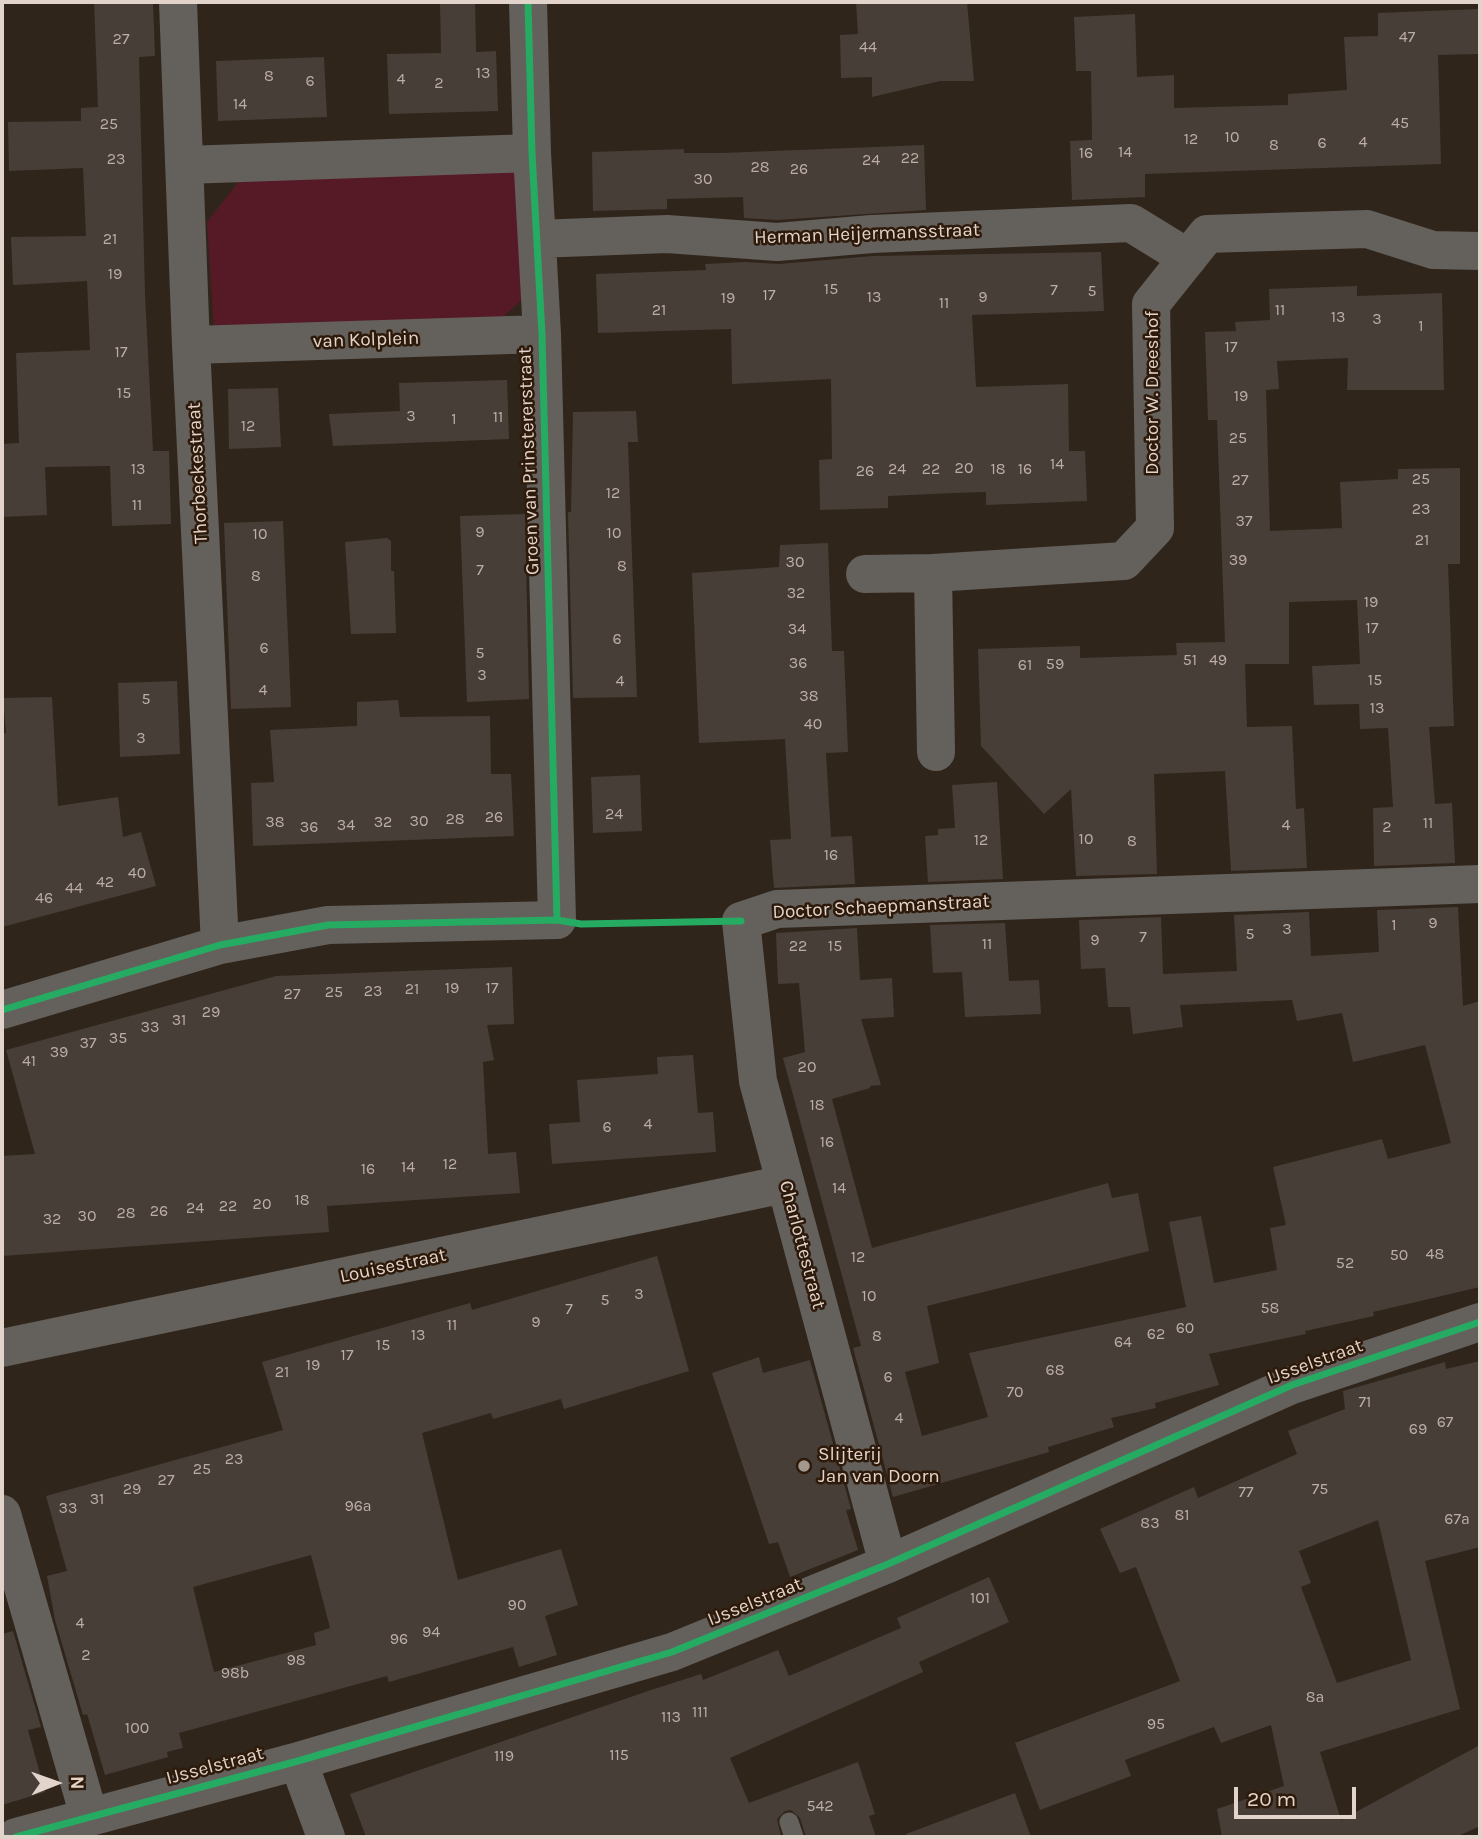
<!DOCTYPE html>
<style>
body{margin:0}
#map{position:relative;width:1482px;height:1839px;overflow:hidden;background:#30251b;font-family:Karla,sans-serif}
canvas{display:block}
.frame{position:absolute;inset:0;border:4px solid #e2d4ca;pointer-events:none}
.north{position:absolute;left:21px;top:1748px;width:70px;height:70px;-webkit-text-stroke:5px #2e1a0a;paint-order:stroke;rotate:89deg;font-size:19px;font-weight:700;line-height:28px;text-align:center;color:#e2d4ca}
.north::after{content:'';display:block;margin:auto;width:24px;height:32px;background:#e2d4ca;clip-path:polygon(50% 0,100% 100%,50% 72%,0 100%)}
.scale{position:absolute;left:1234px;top:1787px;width:122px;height:32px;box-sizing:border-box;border:4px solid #e2d4ca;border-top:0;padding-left:9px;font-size:21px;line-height:24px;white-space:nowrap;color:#e2d4ca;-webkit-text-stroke:5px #2e1a0a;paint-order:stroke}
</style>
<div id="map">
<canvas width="1482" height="1839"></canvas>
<div class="frame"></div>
<div class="north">N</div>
<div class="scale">20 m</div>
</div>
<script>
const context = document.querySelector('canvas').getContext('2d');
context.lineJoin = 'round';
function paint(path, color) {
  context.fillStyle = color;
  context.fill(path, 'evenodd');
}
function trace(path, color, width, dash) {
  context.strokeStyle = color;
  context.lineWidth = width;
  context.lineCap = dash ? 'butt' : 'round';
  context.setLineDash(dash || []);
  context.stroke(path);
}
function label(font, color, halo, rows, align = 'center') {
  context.font = font + ' Karla,sans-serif';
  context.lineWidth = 5;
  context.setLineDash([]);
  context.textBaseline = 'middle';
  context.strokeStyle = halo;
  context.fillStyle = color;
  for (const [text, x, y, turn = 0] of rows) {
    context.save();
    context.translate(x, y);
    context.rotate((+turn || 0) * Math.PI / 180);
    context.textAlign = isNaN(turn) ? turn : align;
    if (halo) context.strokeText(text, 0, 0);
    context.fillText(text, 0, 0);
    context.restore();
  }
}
const green = new Path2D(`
 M515,165l8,134 -20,18 -289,16 -7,-111 35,-45z`);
const building = new Path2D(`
 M94,2h59l2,54 -16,1 6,237 8,157h16l2,73 -59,2 -2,-60 -65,1 2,48 -45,2v-73l17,-1 -3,-90 74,-3 -3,-69 -74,4 -2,-48 75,-1 -3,-68 -74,3 -1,-49 73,-1v-13l17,-1z
 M440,2h35l1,50 20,-1 2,60 -109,3 -2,-60 54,-1z
 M856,2h111l7,79h-34l-68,16v-20l-31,1 -1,-43 18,-1z
 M1479,9l1,45 -42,1 3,109 -296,10v23l-73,3 -2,-59 22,-1 -1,-69h-15l-2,-54 61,-3 2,63 37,-2v33l114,-3v-11l59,-4 -3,-53 34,-1v-23z
 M324,57l3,60 -109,4 -2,-60z
 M924,145l2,65 -149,10 -33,-2 -1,-21 -76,2v10l-74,2 -1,-59 92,-3v4h38z
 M1101,252l3,59 -132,4 4,72 92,-3 1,67h16l2,50 -101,4v-13l-33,1 -65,3v12l-68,2 -1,-50 13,-1 -1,-80 -99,5 -1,-55 -133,4 -2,-59 110,-4 -1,-6 40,-2 34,2 94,-8z
 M1357,286v10l85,-3 2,97h-97l1,-32 -71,3 2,28 -13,1 4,141 72,-3 -2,-46 58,-3v-10l62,-1v96h-12l6,162 -25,1 6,77 17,-1 3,60 -81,3 -1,-58 20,-1 -5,-79 -28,1 -1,-25 -45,1 -2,-39 48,-2 -3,-64 -68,2v62h-44l2,63 45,-1 4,83 8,-1 3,60 -76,3 -6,-100 -71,3 3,100 -81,2 -5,-87 -27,25 -63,-68 -3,-97 102,-3v12l97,-3 -1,-12 49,-1 -8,-222h-9l-3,-88 31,-1 -1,-9 35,-2 -1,-31z
 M507,380l2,59 -176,7 -4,-32 71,-3 -1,-28z
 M278,388l3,59 -52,2 -1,-60z
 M636,411l2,31h-10l9,255 -64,1 -5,-186h3l2,-100z
 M525,514l4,185 -62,3 -7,-186z
 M283,521l8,186 -60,2 -7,-186z
 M387,538l4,3v30h3l2,62 -45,1 -6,-92z
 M828,543l4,108h12l4,101 -22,1 5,84 21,-1 3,48 -81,4 -4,-48 21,-1 -6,-100 -86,4 -7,-170 87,-6 1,-22z
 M177,681l3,73 -60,3 -2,-74z
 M52,697l6,109 60,-9 5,40 18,-5 15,54 -154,41v-193l4,-1 -3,-35z
 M398,700l2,17 90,-1 1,58h20l3,62 -261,10 -2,-63 23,-1 -4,-52 87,-4v-24z
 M640,775l2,56 -49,2 -2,-56z
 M997,782l6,97 -75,3 -3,-46 13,-1v-6l17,-1 -3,-43z
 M1458,907l5,99 17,-5v286l-107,25 1,4 -69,15 1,3 -97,20 10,31 -64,18 1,5 -45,10 3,9 -66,20 1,5 -156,45 -40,-149 8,-2 -78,-288 22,-6 -6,-69 -21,1 -2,-51 81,-5 3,52 32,-2 2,39 -33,2 20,66 -11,1v2l-38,11 40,149 236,-65 4,15 26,-5 11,58 -222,55 12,57 -34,9 17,64 66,-19 -19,-64 217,-46 -17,-85 32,-6 13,67 63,-13 -7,-42 16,-3 -13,-58 109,-28 6,20 63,-16 -26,-98 -72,17 -11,-49 -45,8 -5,-21 -112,5 3,22 -50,7 -3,-27h-22l-3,-39 -24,1 -2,-49 82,-3 2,57 74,-3 -3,-56 75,-3 2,44 68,-4 -2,-42z
 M1005,923l4,58 30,-1 2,34 -76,3 -3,-45 -29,1 -3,-48z
 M512,967l2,57 -27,1 7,35 -11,2 5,92 28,-2 4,41 -193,13 2,26 -327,24v-100l33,-2 -29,-104 270,-74z
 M693,1055l5,58 15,-1 3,40 -164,12 -3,-40 31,-2 -3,-42 81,-6 -1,-17z
 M657,1256l32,115 -125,38 -3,-10 -68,20 -2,-6 -69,20 36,147 103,-31 17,56 -33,11 12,39 -38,12 -6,-20 -124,35 -2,-6 -208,57 4,15 -16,4 1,5 -63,18 -18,-61 -4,1 -28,-95 -8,-44 20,-5 -21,-75 237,-66 -21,-68 208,-59 2,7zM311,1555l19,73 -16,5 2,12 -102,27 -21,-85z
 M759,1357l4,16 47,-13 41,149 -5,1 12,40 -68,27 -12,-35 -9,2 -57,-171z
 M1480,1361v186l-55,14 35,148 -140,43 21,68 139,-75v81l-24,11h-234l-5,-28 67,-23 -13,-61 -50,18 -7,-16 -89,33 6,16 -91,34 -25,-67 165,-62 -44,-114 -16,6 -20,-44 94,-42 4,11 99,-44 -9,-23 57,-22 -2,-18 102,-29 1,7zM1378,1520l33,140 -74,23 -36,-96 10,-4 -12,-32z
 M989,1577l20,45 -90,40 4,10 -193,86 19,45 109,-41 17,52 -6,2 7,21h-70l-6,-19 -9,-8 -6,1 -8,8 4,18h-415l-16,-43 301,-104 50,-16 2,6 75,-30 11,26 112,-48 -4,-10z
 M13,1631l28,96 -13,3 17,62 -43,13v-171z
 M1015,1793l16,44h-124l-1,-3z`);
const service = new Path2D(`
 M789,1822l5,15`);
const minor = new Path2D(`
 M178,2l13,343 29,600
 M185,165l347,-12
 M537,239l130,-5 110,8 95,-8 259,-11 57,35
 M191,345l351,-11
 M865,574l68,-1
 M936,752l-3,-179 191,-12 31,-33 -4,-224 56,-70 160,-5 66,21 47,1
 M2,1010l218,-65 108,-20 229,-5 -15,-586 -10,-181 -4,-151
 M2,1348l783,-164
 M2,1514l87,302
 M888,1564l-130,-483 -17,-160 36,-12 703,-25
 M298,1761l28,76
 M16,1837l282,-76 374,-109 216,-88 404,-179 188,-63`);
const cycleway = new Path2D(`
 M528,2l4,151 10,181 15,586
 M2,1010l218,-65 108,-20 229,-5 24,4 160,-3
 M16,1837l282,-76 374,-109 216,-88 404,-179 188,-63`);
const markers = [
 [804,1466,7,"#a4978d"]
];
const numberNames = [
 ["47",1407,37],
 ["27",121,39],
 ["44",868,47],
 ["13",483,73],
 ["8",269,76],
 ["4",401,79],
 ["6",310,81],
 ["2",439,83],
 ["14",240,104],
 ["45",1400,123],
 ["25",109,124],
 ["10",1232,137],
 ["12",1191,139],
 ["4",1363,142],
 ["6",1322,143],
 ["8",1274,145],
 ["14",1125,152],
 ["16",1086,153],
 ["22",910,158],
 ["23",116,159],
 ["24",871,160],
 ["28",760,167],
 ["26",799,169],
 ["30",703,179],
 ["21",110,239],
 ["19",115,274],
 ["15",831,289],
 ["7",1054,290],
 ["5",1092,291],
 ["17",769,295],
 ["13",874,297],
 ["9",983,297],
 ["19",728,298],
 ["11",944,303],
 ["21",659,310],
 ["11",1280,310],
 ["13",1338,317],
 ["3",1377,319],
 ["1",1421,326],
 ["17",1231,347],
 ["17",121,352],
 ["15",124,393],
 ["19",1241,396],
 ["3",411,416],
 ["11",498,417],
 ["1",454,419],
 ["12",248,426],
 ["25",1238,438],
 ["14",1057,464],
 ["20",964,468],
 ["13",138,469],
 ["24",897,469],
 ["22",931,469],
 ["18",998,469],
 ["16",1025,469],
 ["26",865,471],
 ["25",1421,479],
 ["27",1240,480],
 ["12",613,493],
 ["11",137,505],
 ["23",1421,509],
 ["37",1244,521],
 ["9",480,532],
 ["10",614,533],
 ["10",260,534],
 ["21",1422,540],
 ["39",1238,560],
 ["30",795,562],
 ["8",622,566],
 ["7",480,570],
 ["8",256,576],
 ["32",796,593],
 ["19",1371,602],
 ["17",1372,628],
 ["34",797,629],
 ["6",617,639],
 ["6",264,648],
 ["5",480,653],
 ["51",1190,660],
 ["49",1218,660],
 ["36",798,663],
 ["59",1055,664],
 ["61",1025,665],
 ["3",482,675],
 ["15",1375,680],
 ["4",620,681],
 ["4",263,690],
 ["38",809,696],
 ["5",146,699],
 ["13",1377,708],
 ["40",813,724],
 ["3",141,738],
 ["24",614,814],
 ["26",494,817],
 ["28",455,819],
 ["30",419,821],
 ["38",275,822],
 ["32",383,822],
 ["11",1428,823],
 ["34",346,825],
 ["4",1286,825],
 ["36",309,827],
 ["2",1387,827],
 ["10",1086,839],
 ["12",981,840],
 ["8",1132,841],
 ["16",831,855],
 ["40",137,873],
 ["42",105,882],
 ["44",74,888],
 ["46",44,898],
 ["9",1433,923],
 ["1",1394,925],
 ["3",1287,929],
 ["5",1250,934],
 ["7",1143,937],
 ["9",1095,940],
 ["11",987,944],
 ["22",798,946],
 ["15",835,946],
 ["19",452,988],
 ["17",492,988],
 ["21",412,989],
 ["23",373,991],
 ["25",334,992],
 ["27",292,994],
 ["29",211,1012],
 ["31",179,1020],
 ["33",150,1027],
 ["35",118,1038],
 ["37",88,1043],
 ["39",59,1052],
 ["41",29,1061],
 ["20",807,1067],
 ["18",817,1105],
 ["4",648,1124],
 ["6",607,1127],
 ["16",827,1142],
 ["12",450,1164],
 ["14",408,1167],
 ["16",368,1169],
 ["14",839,1188],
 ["18",302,1200],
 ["20",262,1204],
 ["22",228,1206],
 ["24",195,1208],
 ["26",159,1211],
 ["28",126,1213],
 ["30",87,1216],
 ["32",52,1219],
 ["48",1435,1254],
 ["50",1399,1255],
 ["12",858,1257],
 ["52",1345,1263],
 ["3",639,1294],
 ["10",869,1296],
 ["5",605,1300],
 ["58",1270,1308],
 ["7",569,1309],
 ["9",536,1322],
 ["11",452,1325],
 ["60",1185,1328],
 ["62",1156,1334],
 ["13",418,1335],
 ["8",877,1336],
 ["64",1123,1342],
 ["15",383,1345],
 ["17",347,1355],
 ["19",313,1365],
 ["68",1055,1370],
 ["21",282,1372],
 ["6",888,1377],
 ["70",1015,1392],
 ["71",1365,1402],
 ["4",899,1418],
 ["67",1445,1422],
 ["69",1418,1429],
 ["23",234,1459],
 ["25",202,1469],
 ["27",166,1480],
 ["29",132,1489],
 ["75",1320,1489],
 ["77",1246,1492],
 ["31",97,1499],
 ["96a",358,1506],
 ["33",68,1508],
 ["81",1182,1515],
 ["67a",1457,1519],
 ["83",1150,1523],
 ["101",980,1598],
 ["90",517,1605],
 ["4",80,1623],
 ["94",431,1632],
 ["96",399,1639],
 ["2",86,1655],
 ["98",296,1660],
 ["98b",235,1673],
 ["8a",1315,1697],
 ["111",700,1712],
 ["113",671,1717],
 ["95",1156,1724],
 ["100",137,1728],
 ["115",619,1755],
 ["119",504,1756],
 ["542",820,1806]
];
const streetNames = [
 ["Herman Heijermansstraat",867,234,-2],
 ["van Kolplein",366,340,-2],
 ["Doctor W. Dreeshof",1153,393,-90],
 ["Groen van Prinstererstraat",529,461,-92],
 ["Thorbeckestraat",198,473,-93],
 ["Doctor Schaepmanstraat",881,907,-3],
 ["Charlottestraat",802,1245,75],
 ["Louisestraat",393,1266,-12],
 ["IJsselstraat",1315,1362,-20],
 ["IJsselstraat",755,1602,-22],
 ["IJsselstraat",215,1766,-15]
];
const poiNames = [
 ["Slijterij",818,1455],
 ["Jan van Doorn",818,1477]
];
paint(green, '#561926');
paint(building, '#483e38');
trace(service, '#64605c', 19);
trace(minor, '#64605c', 38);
trace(cycleway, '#26ab63', 7);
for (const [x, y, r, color] of markers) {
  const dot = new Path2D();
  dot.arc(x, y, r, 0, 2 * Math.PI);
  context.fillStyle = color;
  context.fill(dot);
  trace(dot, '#2e1a0a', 2.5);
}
label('16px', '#bcaea6', null, numberNames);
label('19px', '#e2d4ca', '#2e1a0a', streetNames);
label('19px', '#e2d4ca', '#2e1a0a', poiNames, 'left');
</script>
